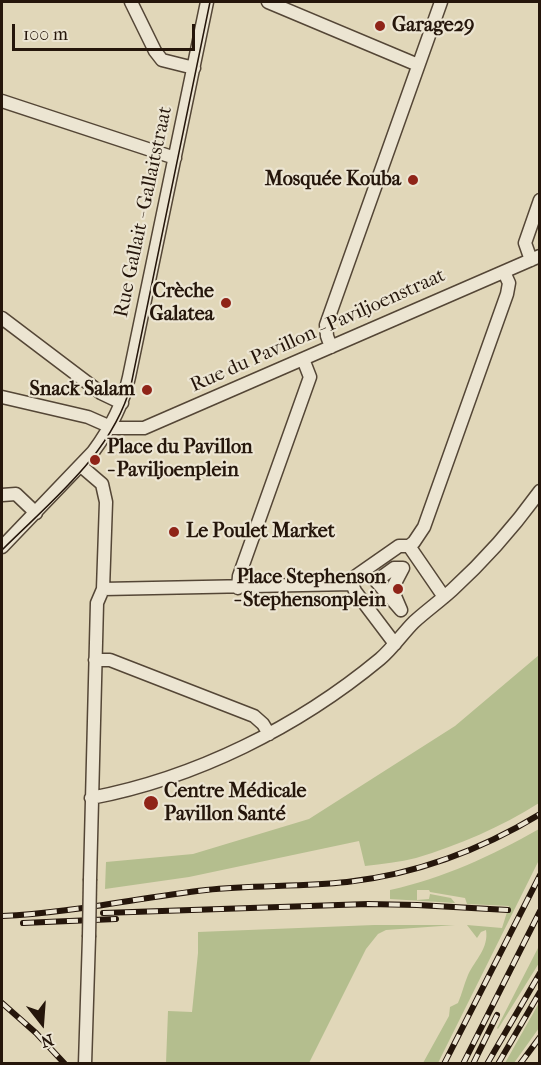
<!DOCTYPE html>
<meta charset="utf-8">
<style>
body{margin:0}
#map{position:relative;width:541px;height:1065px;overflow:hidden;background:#e1d7b9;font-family:"IM FELL French Canon",serif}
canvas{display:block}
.frame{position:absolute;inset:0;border:3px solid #25160b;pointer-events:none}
.north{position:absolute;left:12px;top:993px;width:60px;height:60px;-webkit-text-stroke:4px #ece5d2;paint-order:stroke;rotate:163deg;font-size:16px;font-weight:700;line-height:24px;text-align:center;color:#25160b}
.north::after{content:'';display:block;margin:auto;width:21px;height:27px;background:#25160b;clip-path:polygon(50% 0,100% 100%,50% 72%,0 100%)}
.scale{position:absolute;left:12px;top:24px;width:183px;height:27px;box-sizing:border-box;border:3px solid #25160b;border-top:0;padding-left:8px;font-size:18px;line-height:21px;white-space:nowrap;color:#25160b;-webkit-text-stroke:4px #ece5d2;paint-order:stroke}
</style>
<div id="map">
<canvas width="541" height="1065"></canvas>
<div class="frame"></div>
<div class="north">N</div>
<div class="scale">100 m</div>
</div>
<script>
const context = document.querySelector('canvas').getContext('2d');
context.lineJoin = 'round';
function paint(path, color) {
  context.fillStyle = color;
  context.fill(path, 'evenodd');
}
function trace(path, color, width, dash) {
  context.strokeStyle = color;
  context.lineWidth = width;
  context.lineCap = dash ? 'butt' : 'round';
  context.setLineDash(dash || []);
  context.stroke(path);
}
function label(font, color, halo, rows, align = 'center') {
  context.font = font + ' "IM FELL French Canon",serif';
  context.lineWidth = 4.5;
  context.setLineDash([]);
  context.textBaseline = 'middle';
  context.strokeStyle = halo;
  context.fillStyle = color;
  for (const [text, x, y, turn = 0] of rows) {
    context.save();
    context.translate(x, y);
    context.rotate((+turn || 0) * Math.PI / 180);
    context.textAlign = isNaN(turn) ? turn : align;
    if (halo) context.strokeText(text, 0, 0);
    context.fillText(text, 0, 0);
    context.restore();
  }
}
const green = new Path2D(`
 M539,655v148c-38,24 -80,42 -123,55 -16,4 -34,6 -51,8l-6,-25 -170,36 -84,12 1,-27 87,-8 116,-35 146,-93z
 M539,829v31l-101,203h-15l26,-47 1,-9 8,-4c4,-9 6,-19 10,-28 7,-15 21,-27 18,-45l-5,2 -4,6 -10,-13 35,3 7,-22 -42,-2 -2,-6 -35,-6 -1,-2h-12v10l12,-1 1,-5 21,4 4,5 -65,-4v-9c54,-12 101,-34 149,-61z
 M374,925h81l-69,5 -8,4 -12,15 -57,114h-143l2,-52 24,1 6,-59v-21z
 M539,946v17l-41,66 -1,-1z
 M539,1003v25l-25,35h-9z`);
const minor = new Path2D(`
 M131,2l24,49 7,9 32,8
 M268,2l150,63
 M2,101l173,57
 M531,260l-6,-17 15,-43
 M2,318l99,75 21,10
 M331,347l-4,-11 -1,-11 115,-323
 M2,397l86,20 25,11h31l396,-172
 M81,466l21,18 4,18 -3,87 -6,14 -7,276
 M2,495l14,-1 20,19
 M409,546l5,-4 10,-15 83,-233 2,-11 -5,-11
 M409,546l35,51
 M2,547l91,-95c17,-23 30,-47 36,-75l78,-375
 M394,568h9l-11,21 9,21 -25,-29z
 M352,584l3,7 40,53
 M352,584l4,-8 43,-30h10
 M238,588l1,-12 71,-199 -7,-18
 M103,589l249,-5
 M95,660h15l144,56 9,8 6,10
 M91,798c105,-20 207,-71 289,-139 13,-11 22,-25 34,-37 12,-11 26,-21 38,-32 33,-30 62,-63 88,-99
 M85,1064l4,-127`);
const tram = new Path2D(`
 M2,550c49,-49 110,-96 129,-165l79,-383`);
const rail = new Path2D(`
 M103,913l265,-9 49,1 91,5
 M2,916c68,-3 135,-18 204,-26 47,-5 94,-3 141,-8 69,-8 134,-32 193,-68
 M23,923l93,-4
 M2,1003l34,30 29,31
 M444,1064l96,-189
 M463,1064l77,-153
 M473,1064l24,-49
 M487,1064l53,-91
 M498,1064l42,-72
 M520,1064l20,-27`);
const minorBridge = new Path2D(`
 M89,937l1,-58`);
const markers = [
 [380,26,6,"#8f2418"],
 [413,180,6,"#8f2418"],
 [226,303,6,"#8f2418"],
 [147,390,6,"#8f2418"],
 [95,460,6,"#8f2418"],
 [174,532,6,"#8f2418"],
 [398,589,6,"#8f2418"],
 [151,803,8,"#8f2418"]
];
const poiNames = [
 ["Garage29",392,26],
 ["Mosquée Kouba",401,180,"right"],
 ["Crèche",214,292,"right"],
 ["Galatea",214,315,"right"],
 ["Snack Salam",135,390,"right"],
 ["Place du Pavillon",107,448],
 ["- Paviljoenplein",107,471],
 ["Le Poulet Market",186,532],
 ["Place Stephenson",386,578,"right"],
 ["- Stephensonplein",386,601,"right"],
 ["Centre Médicale",164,792],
 ["Pavillon Santé",164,815]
];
const streetNames = [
 ["Rue Gallait - Gallaitstraat",144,212,-78],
 ["Rue du Pavillon - Paviljoenstraat",318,331,-24]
];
paint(green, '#b4be8e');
trace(minor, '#544636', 15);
trace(minor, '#ece5d2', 12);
trace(tram, '#25160b', 1.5);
trace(rail, '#25160b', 6);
trace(rail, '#ece5d2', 4, [11]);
trace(minorBridge, '#544636', 15, []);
trace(minorBridge, '#ece5d2', 12);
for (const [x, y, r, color] of markers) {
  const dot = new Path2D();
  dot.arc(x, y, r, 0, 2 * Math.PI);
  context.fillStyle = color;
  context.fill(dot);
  trace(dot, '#ece5d2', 2);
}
label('bold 20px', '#25160b', '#ece5d2', poiNames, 'left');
label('20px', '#25160b', '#ece5d2', streetNames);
</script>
